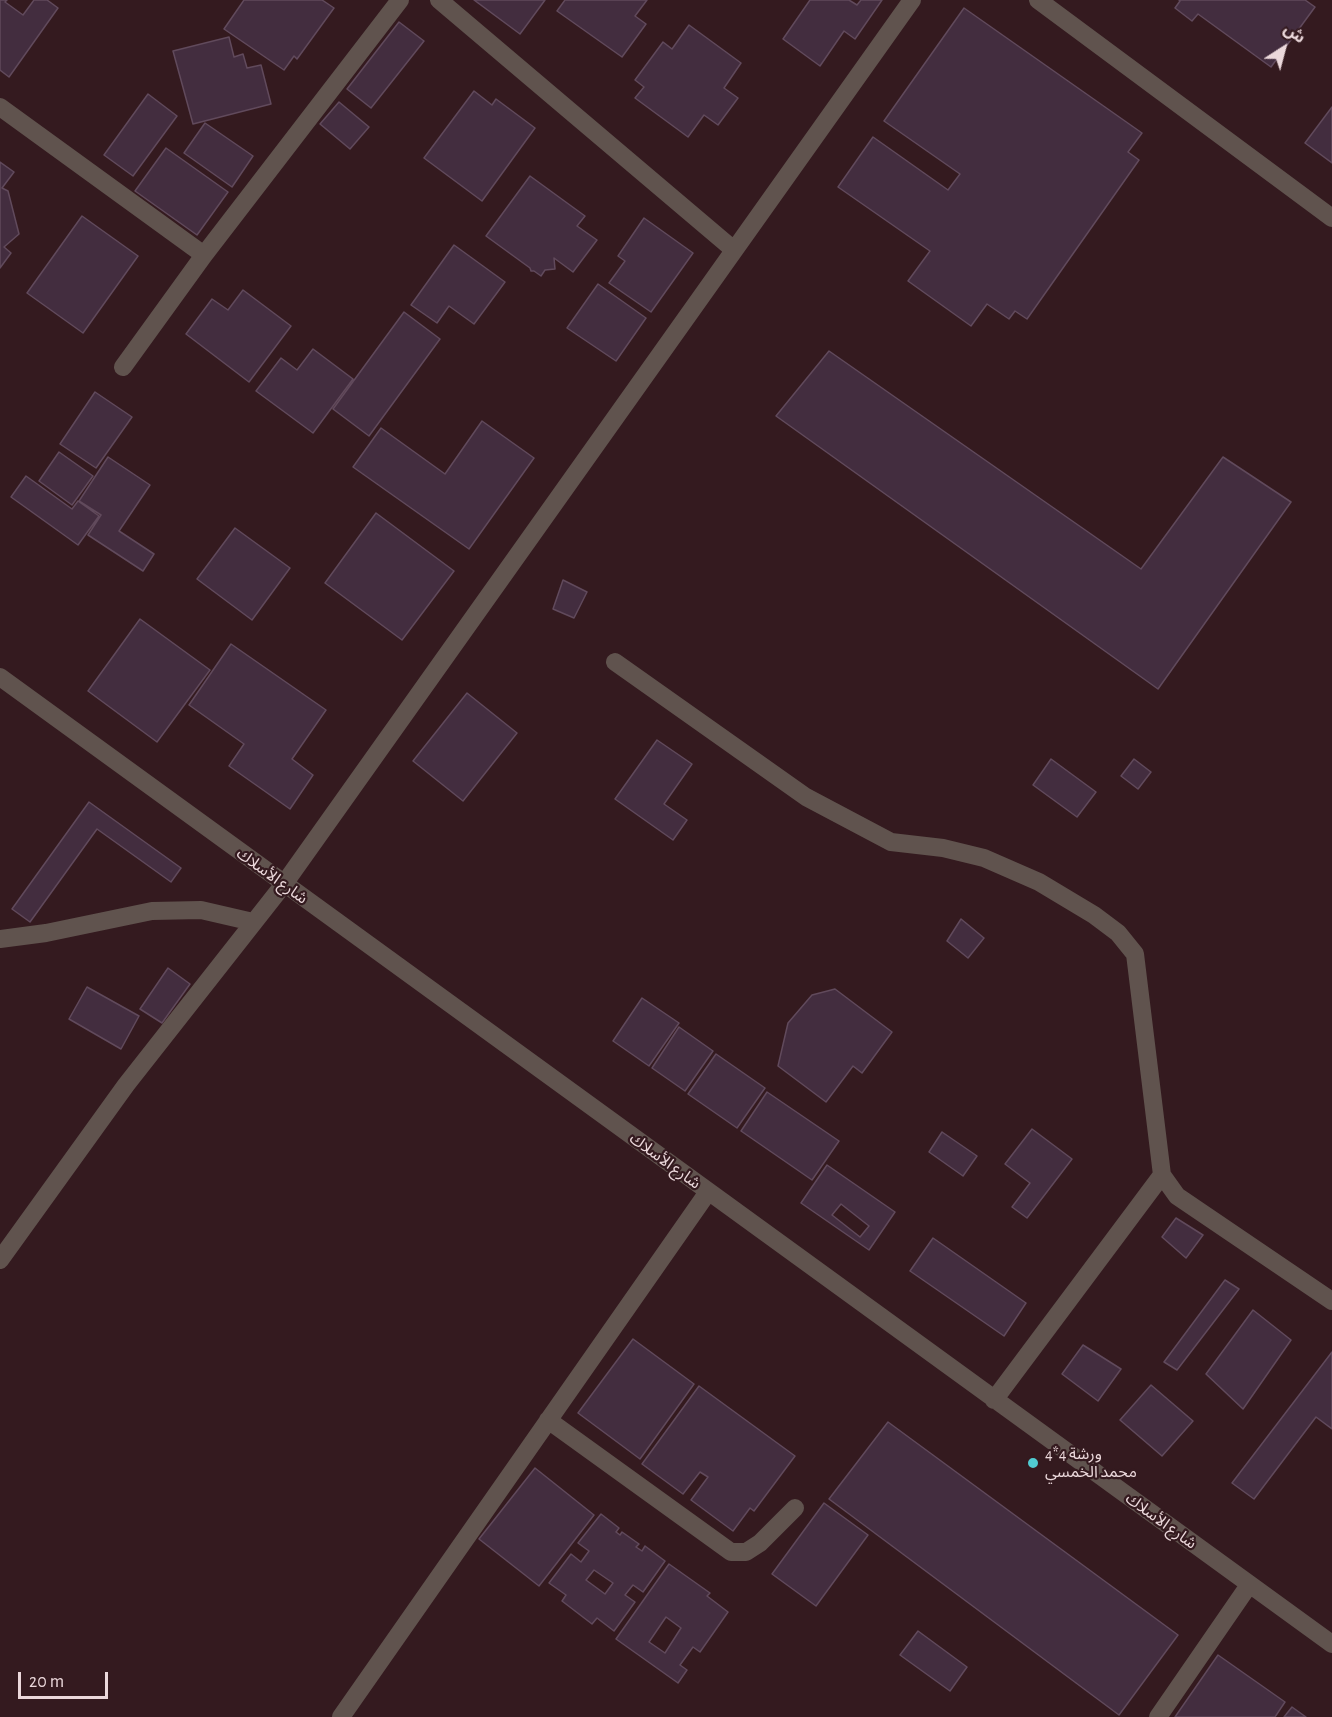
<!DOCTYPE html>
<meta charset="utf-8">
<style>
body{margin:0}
#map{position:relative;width:1332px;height:1717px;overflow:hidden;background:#341a1f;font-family:"Alegreya Sans","Noto Sans Arabic",sans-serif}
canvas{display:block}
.north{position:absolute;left:1254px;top:18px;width:60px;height:60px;-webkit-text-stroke:4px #341a1f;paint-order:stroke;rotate:36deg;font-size:16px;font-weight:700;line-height:24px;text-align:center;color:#ebd8db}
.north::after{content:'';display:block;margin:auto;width:21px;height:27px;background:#ebd8db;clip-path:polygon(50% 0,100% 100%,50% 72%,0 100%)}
.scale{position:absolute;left:18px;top:1672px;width:90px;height:27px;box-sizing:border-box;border:3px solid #ebd8db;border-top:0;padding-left:8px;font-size:18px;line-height:21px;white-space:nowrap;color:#ebd8db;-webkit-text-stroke:4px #341a1f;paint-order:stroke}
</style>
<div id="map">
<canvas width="1332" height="1717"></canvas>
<div class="north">ش</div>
<div class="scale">20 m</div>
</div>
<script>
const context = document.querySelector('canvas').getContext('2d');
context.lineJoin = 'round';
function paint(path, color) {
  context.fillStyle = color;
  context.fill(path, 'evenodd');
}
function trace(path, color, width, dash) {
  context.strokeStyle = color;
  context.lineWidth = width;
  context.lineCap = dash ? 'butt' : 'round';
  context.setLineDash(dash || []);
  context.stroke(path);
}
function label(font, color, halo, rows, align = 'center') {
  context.font = font + ' "Alegreya Sans","Noto Sans Arabic",sans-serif';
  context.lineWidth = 4.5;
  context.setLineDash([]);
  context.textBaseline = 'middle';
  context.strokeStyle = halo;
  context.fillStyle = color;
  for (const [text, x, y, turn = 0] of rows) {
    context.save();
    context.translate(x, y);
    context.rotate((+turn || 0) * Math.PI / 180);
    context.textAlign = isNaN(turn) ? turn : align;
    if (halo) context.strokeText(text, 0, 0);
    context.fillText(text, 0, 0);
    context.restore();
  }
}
const building = new Path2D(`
 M0,0h7l-2,2 18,13 11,-15h13l11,8 -49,69 -9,-7z
 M244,0h78l12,8 -37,51 -3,-3 -10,14 -60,-41z
 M474,0h71l-25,34z
 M565,0h82l-12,16 11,8 -24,33 -65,-46z
 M810,0h39l8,5 4,-5h21l-27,39 -11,-8 -24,35 -37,-27z
 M1179,0h126l10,7 -44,60 -73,-53 -6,7 -17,-13 5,-7z
 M964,8l178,125 -14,19 11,8 -112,159 -12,-8 -6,8 -22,-15 -16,22 -63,-45 22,-30 -92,-64 35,-50 75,53 12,-16 -76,-53z
 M399,22l25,19 -53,67 -24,-19z
 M689,25l52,38 -17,25 14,10 -20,27 -14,-10 -16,22 -53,-39 9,-11 -9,-7 28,-38 9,7z
 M229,37l5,20 9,-3 4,14 14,-3 10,39 -78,20 -20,-73z
 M474,91l18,14 4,-6 39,29 -53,73 -58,-43z
 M148,94l29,22 -44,60 -29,-21z
 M339,102l30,25 -19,22 -30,-25z
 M1332,107v56l-27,-20z
 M205,123l48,33 -21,31 -48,-34z
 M166,148l62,44 -31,43 -62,-44z
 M0,162l14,10 -12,16 6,3 11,43 -15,13 7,6 -11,15z
 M530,176l55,40 -8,10 20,14 -24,32 -19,-14 1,11 -10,1 -4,6 -7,-5h-3l-1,-3 -44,-32z
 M82,216l56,40 -55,77 -56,-40z
 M644,218l49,35 -42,59 -42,-29 16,-22 -7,-5z
 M454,245l51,37 -31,42 -25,-18 -12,17 -26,-18z
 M598,284l48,34 -30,43 -49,-33z
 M243,290l48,36 -42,56 -63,-48 26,-35 16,11z
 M404,312l36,27 -71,97 -36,-27z
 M313,349l40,30 -40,54 -57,-42 25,-33 16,12z
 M829,351l312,218 82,-112 68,45 -133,187 -382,-273z
 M95,392l37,25 -36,51 -36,-24z
 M482,421l52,37 -65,91 -116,-82 28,-39 64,46z
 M59,452l34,24 -21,29 -33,-24z
 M108,457l42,28 -31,46 35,23 -11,17 -55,-36 13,-20 -22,-14z
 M26,476l46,33 6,-8 21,15 -21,29 -67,-48z
 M376,513l78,58 -52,69 -77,-57z
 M235,528l55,40 -38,52 -55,-41z
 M563,580l24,12 -13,26 -21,-9z
 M140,619l70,51 -53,72 -69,-51z
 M231,644l95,66 -34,49 21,16 -23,34 -61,-43 15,-22 -55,-39z
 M467,693l50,40 -54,68 -50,-40z
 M657,740l35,24 -28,40 23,16 -14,20 -58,-41z
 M1051,759l45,33 -19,25 -44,-32z
 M1134,759l17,13 -13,17 -17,-13z
 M89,802l92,66 -10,14 -74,-53 -67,93 -18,-13z
 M961,919l23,19 -16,20 -21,-17z
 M168,968l22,16 -28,39 -22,-14z
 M87,987l52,29 -18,33 -52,-30z
 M835,989l57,43 -30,41 -9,-7 -27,36 -48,-36 10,-43 24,-28z
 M642,998l37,25 -30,43 -36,-25z
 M679,1027l34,24 -28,40 -33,-23z
 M716,1054l49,34 -28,40 -49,-34z
 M767,1092l72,49 -27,39 -71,-49z
 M1032,1129l40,30 -45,59 -15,-11 18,-24 -25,-19z
 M942,1132l35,24 -14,20 -34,-24z
 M827,1165l68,47 -26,38 -68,-47z
 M841,1204l28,22 -9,11 -28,-22z
 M1176,1218l27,17 -17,23 -24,-21z
 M933,1238l93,65 -22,33 -94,-65z
 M1225,1280l14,9 -62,81 -13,-8z
 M1253,1310l38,30 -48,69 -37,-35z
 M633,1339l61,45 -54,75 -62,-46z
 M1083,1345l38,24 -23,32 -36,-27z
 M1332,1352v77l-16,-12 -62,82 -22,-16z
 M1151,1385l42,36 -31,35 -42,-36z
 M699,1386l96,70 -41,55 -4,-3 -17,23 -42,-31 17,-23 -8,-5 -17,22 -41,-30z
 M888,1422l290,213 -59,80 -290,-216z
 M535,1468l59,47 -55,71 -60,-47z
 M824,1503l44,32 -52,71 -44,-32z
 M601,1514l18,14 -3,4 4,3 2,-3 17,12 -3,3 6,4 3,-5 20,15 -22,31 -10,-7 -8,10 10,7 -21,29 -17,-13 -5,6 -30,-23 4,-6 -17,-12 22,-29 10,8 8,-11 -11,-8zM594,1570l19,13 -8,11 -19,-14z
 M669,1564l41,29 -3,3 21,16 -28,40 -7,-5 -13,18 7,5 -9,13 -62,-44zM666,1617l15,11 -16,25 -16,-11z
 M918,1631l49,36 -17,24 -50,-36z
 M1218,1655l67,47 -10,15h-100z
 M1292,1707l14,10h-22z`);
const minor = new Path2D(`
 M439,0l295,250
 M1038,0l294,218
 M0,107l204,148
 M123,367l81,-112 196,-255
 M615,662l191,135 85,45 52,6 41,10 55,24 55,33 24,18 17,21 27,221 15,21 155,105
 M0,677l1332,967
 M0,939l46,-6 106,-22 49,-1 52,12
 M0,1260l126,-175 158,-201 628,-884
 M994,1400l168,-225
 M548,1420l183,132h15l14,-9 35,-35
 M341,1717l367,-525
 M1158,1717l91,-132`);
const markers = [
 [1033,1463,6,"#51ccd2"]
];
const streetNames = [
 ["شارع الأسلاك",272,876,36],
 ["شارع الأسلاك",665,1161,36],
 ["شارع الأسلاك",1161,1521,36]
];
const poiNames = [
 ["4*4 ورشة",1045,1454],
 ["محمد الخمسي",1045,1472]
];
paint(building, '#432d3f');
trace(building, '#614a5c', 1.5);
trace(minor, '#60534e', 18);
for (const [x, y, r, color] of markers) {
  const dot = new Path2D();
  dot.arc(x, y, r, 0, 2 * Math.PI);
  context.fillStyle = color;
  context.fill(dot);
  trace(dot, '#341a1f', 2);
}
label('16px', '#ebd8db', '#341a1f', streetNames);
label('16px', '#ebd8db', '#341a1f', poiNames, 'left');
</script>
